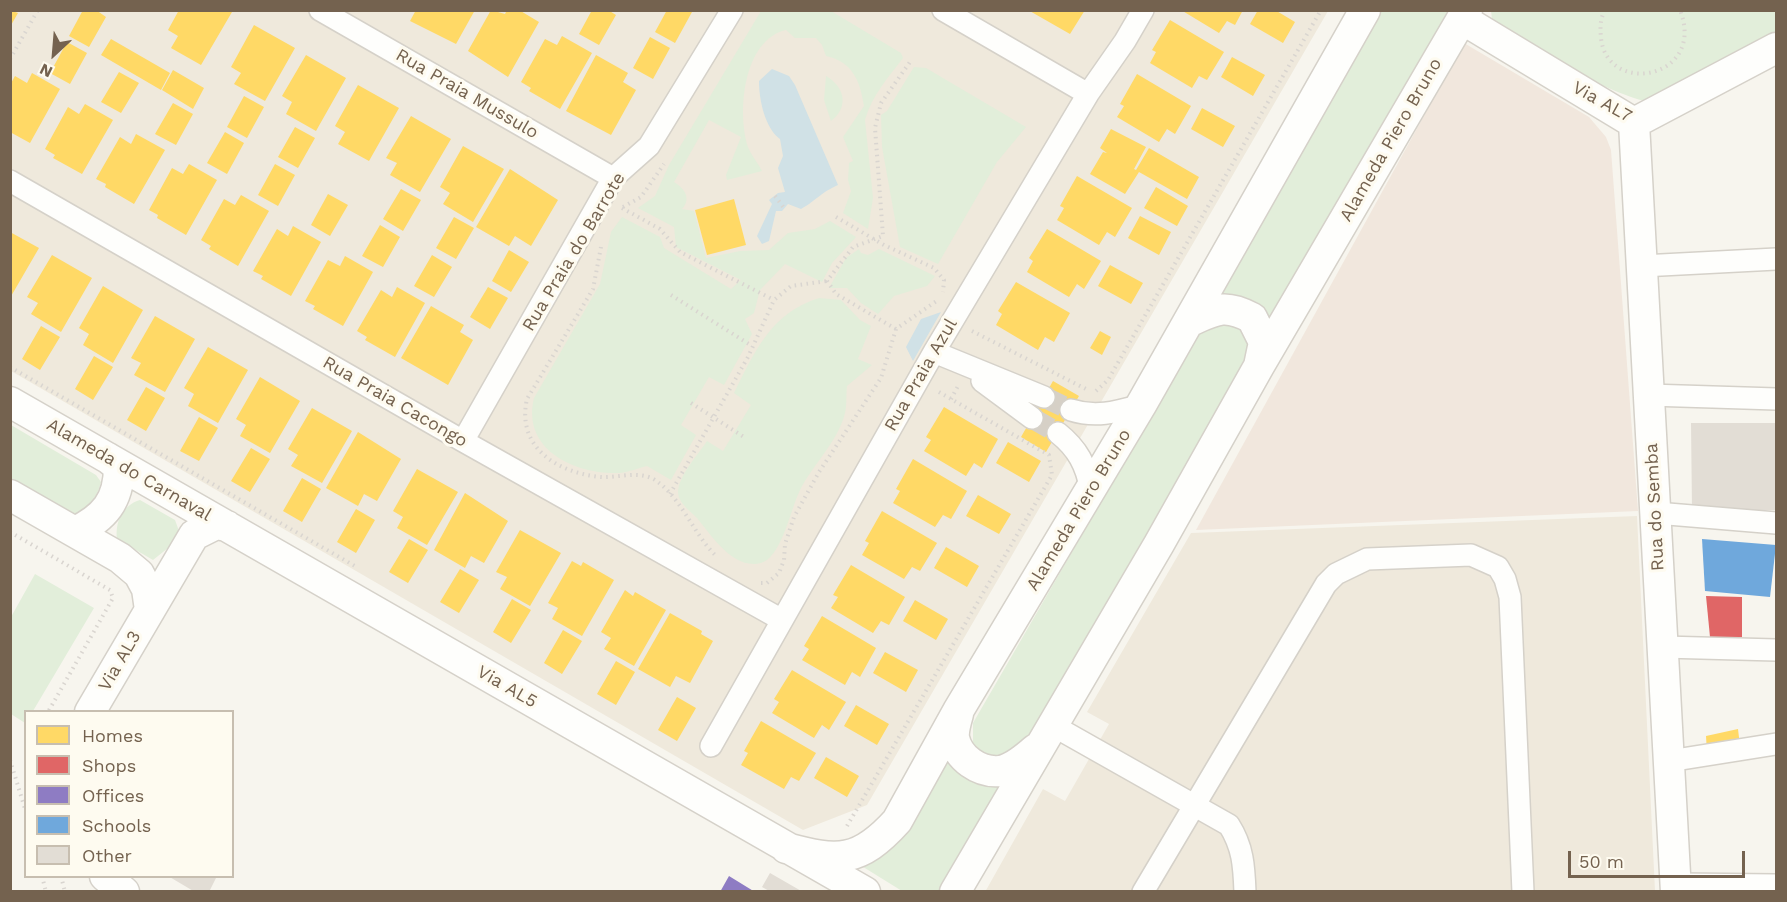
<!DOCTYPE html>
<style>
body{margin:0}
#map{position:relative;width:1787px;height:902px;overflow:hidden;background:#f7f5ee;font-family:"Work Sans",sans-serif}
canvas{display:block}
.frame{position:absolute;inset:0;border:12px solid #74624f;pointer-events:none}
.legend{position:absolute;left:24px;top:710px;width:210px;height:168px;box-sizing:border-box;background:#fefbf0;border:2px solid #c7beb0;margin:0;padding:8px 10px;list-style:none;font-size:18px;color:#74624f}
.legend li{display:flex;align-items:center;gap:12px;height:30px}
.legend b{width:30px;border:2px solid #c7beb0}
.north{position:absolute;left:24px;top:24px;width:60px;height:60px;-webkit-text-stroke:4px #fefbf0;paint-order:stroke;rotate:206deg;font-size:16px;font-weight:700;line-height:24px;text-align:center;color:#74624f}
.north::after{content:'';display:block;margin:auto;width:21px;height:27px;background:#74624f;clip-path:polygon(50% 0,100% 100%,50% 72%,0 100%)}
.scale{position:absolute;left:1568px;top:851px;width:177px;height:27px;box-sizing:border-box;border:3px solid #74624f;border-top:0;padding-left:8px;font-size:18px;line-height:21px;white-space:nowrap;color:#74624f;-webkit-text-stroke:4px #fefbf0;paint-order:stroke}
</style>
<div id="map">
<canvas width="1787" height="902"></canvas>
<div class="frame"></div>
<ul class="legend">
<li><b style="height:16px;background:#ffd966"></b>Homes</li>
<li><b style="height:16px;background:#e06666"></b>Shops</li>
<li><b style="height:16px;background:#8e7cc3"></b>Offices</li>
<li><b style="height:16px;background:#6fa8dc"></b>Schools</li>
<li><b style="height:16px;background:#e2ddd5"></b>Other</li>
</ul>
<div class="north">N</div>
<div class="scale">50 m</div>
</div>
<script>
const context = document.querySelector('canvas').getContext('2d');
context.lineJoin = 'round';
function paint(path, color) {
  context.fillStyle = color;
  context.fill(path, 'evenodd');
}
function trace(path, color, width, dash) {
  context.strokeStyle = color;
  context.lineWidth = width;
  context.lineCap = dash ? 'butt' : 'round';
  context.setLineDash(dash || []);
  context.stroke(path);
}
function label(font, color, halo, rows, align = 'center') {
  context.font = font + ' "Work Sans",sans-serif';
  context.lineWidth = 6;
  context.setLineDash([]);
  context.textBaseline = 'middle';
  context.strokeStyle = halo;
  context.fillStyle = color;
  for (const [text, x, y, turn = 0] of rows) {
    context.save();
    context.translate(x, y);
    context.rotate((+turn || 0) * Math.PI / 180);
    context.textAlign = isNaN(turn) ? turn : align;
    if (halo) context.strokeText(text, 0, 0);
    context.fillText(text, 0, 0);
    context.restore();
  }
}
const residential = new Path2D(`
 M11,11h1317l-461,794 -64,25 -792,-459z
 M1637,516l18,375 -670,1 58,-103 22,12 44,-77 -22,-12 104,-179z`);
const commercial = new Path2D(`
 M1464,43l125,74 17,20 5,13 27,361 -442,19z`);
const green = new Path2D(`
 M761,11h70l70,42 2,5c-15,20 -31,37 -38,62l8,78 -5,31 -25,-16 8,-22 -3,-11 1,-17 4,-2 -10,-24 21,-31c-4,-25 -11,-44 -38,-50l-4,-11 -6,-7h-21l-9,-8c-43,10 -49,82 -38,117 3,8 10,16 14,24l-35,9 -1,-5 15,-38 -32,-17 -35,62c10,6 18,16 8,27l12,2 12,47 34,-7 29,-1 19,-17 27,-4 15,-8 26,16 -24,26 -10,19 -37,-18 -25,26 -6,23 -9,6 7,15 -28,51 -15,-8 -28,48 15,10 -25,45 -24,-14c-8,2 -18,6 -27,7 -44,2 -99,-23 -86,-75l66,-114 11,-52 11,-15 38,20 4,11 67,41 10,-9 -65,-33 -2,-20 -36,-19 17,-12 14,-31z
 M1381,11h70l-181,314 -51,-29z
 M1491,11h285v25l-131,65c-33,-7 -131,-57 -153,-82z
 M914,67l12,1 100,59 -29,35 -59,102 -38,-17 -18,-100 -1,-32 6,-4z
 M826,76c18,10 24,31 5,45l-7,-21z
 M859,249l2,4 7,2 11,-6 56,27 -8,10 -33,10 -16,18 -17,-11 -14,-15h-18l17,-30z
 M819,298l22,2 19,20 11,6 -13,33 14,6 -25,21c-1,9 0,19 -2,27 -8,32 -36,54 -48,84 -7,17 -17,61 -36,66 -28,7 -49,-27 -64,-45 -7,-7 -18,-15 -19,-25 0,-17 20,-38 29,-52l16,10 28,-46 -17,-12c21,-42 37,-80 85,-95z
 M1205,322l36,1 13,35 -231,396 -36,3 -14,-14v-20z
 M11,425l85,50 5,7c-3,12 -10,24 -21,32l-8,-1 -61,-35z
 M140,500l35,20 4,11 -6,13 -20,16 -36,-21c-2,-18 6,-34 23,-39z
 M35,574l59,34 -61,103 -7,1 -1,11 -14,-9v-97z
 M949,757l55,29 -64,105h-38l-42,-26z`);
const water = new Path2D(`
 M772,69l17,7 6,9 43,100c-18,8 -21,15 -37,24l-13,-5 -6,7h-6l-7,30 -7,3 -5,-8 15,-32 -3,-4 9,-7 7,-1 -7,-24 5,-12 -3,-17c-15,-11 -21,-39 -21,-58z
 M941,312l-28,49 -7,-14 15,-28z`);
const homes = new Path2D(`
 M10,10l8,3 -8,14z
 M83,10h13l10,7 -17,30 -20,-11z
 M179,10l53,2 -31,53 -30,-17 7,-12 -10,-6z
 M416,10h59l-19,34 -46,-23z
 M491,10l14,4 2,-4h12l20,12 -31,55 -40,-26z
 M592,10h16l8,5 -17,30 -20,-11z
 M667,10l25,2 -17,31 -20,-11z
 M1028,10h57l-15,24z
 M1181,10h62l-8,15 -8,-4 -8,12z
 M1258,10h17l20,12 -12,21 -33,-19z
 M1170,20l54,32 -17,28 -8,-4 -7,12 -42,-25 6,-11 -4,-2z
 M254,25l41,23 -30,53 -31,-17 7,-11 -10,-6z
 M562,36l30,17 -32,56 -31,-18 2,-3 -10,-6 24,-43 12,6z
 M650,37l20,11 -17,31 -20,-11z
 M111,39l59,34 -9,17 -60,-35z
 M67,42l20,11 -17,31 -20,-11z
 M306,55l40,23 -30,53 -30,-17 6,-12 -10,-6z
 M596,55l32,18 -5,9 13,8 -25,45 -45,-24z
 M1232,57l33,18 -12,21 -32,-19z
 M173,70l31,18 -11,21 -31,-19z
 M119,72l20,11 -18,30 -20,-11z
 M32,73l28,16 -30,54 -20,-11v-47l5,-9 12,7z
 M1137,74l54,32 -16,28 -8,-5 -8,13 -42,-25 7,-11 -4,-2z
 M358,85l41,23 -30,53 -31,-17 7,-12 -10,-6z
 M244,96l20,11 -17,31 -20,-11z
 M173,103l20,11 -17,31 -21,-11z
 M85,104l28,16 -31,54 -29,-16 2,-3 -10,-6 23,-42 11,7z
 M1202,108l33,18 -12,21 -32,-18z
 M411,116l40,23 -31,53 -30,-17 7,-12 -11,-5z
 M295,127l20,11 -17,30 -20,-11z
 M1111,129l35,18 -12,22 2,1 13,-22 50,29 -12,22 -48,-27 -14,22 -35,-20 13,-22 4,1 -7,-5z
 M225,132l19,11 -17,31 -20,-11z
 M136,134l29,16 -31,54 -29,-17 1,-3 -10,-5 24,-42 11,7z
 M463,146l41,23 -31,53 -30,-18 7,-11 -10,-6z
 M189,164l28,16 -31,55 -29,-17 1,-3 -9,-5 23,-42 11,6z
 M275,164l20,11 -17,31 -20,-11z
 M510,169l48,31 -27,46 -16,-10 -6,10 -33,-19z
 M1077,176l55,32 -17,29 -8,-5 -8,13 -42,-25 7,-12 -4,-2z
 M1156,187l32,19 -11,20 -33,-18z
 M401,189l20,11 -18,31 -20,-12z
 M328,194l20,11 -18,31 -19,-11z
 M241,195l28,16 -31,55 -29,-17 2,-3 -10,-6 23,-41 11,6z
 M734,199l12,46 -39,10 -12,-45z
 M1140,216l31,16 -12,23 -31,-17z
 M454,217l20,11 -18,31 -20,-11z
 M380,225l20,12 -17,30 -21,-11z
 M293,226l28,16 -30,54 -30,-17 2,-3 -10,-5 24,-42 11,7z
 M1047,229l54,32 -17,28 -7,-5 -8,13 -42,-25 6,-11 -4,-3z
 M10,232l29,16 -29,50z
 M509,250l20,12 -18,30 -19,-11z
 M52,255l40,23 -31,54 -30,-18 7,-11 -11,-6z
 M432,255l20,12 -18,30 -20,-11z
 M345,256l28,16 -30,54 -30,-17 2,-3 -10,-5 23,-41 12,6z
 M1110,265l33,18 -12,21 -33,-18z
 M1016,282l54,31 -16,29 -9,-5 -7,13 -42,-25 6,-11 -4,-3z
 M103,286l40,24 -30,53 -30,-18 6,-11 -10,-6z
 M397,287l28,16 -30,54 -30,-17 2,-3 -10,-6 24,-41 11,7z
 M488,287l20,11 -18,31 -20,-12z
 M431,306l33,19 -4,7 13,8 -25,45 -47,-27z
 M155,316l40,23 -30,53 -31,-17 7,-12 -10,-5z
 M41,326l19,11 -20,33 -18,-11z
 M1100,331l11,6 -9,18 -12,-7z
 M208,347l40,23 -30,53 -30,-17 6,-12 -10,-6z
 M94,356l19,11 -20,33 -18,-11z
 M260,377l40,24 -30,52 -30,-17 6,-11 -10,-6z
 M1053,381l26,15 -33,56 -25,-15z
 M146,387l19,11 -19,33 -19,-11z
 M944,407l54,32 -16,29 -8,-5 -8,13 -42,-25 7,-11 -5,-3z
 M312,408l40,23 -30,52 -31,-17 7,-11 -10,-6z
 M199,417l19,11 -19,33 -19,-10z
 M358,432l43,27 -24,42 -13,-7 -6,12 -32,-18z
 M1008,442l33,19 -12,21 -33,-19z
 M251,448l19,11 -20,33 -19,-11z
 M913,459l54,32 -16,28 -8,-4 -8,12 -42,-24 7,-12 -4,-2z
 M417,469l41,23 -31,53 -30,-17 6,-11 -10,-6z
 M302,478l19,11 -19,33 -19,-11z
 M465,493l43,28 -24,42 -13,-7 -6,12 -31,-18z
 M978,495l33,19 -12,20 -33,-18z
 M356,509l19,11 -19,33 -19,-11z
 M882,511l55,32 -17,28 -8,-4 -8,12 -42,-24 7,-12 -4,-2z
 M520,530l41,23 -31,53 -30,-17 7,-12 -11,-5z
 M409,539l19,11 -20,33 -19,-11z
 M946,547l33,19 -12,21 -33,-19z
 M572,561l9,5 2,-4 31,18 -32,56 -30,-17 6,-11 -10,-5z
 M851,565l54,32 -16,28 -8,-4 -8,12 -42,-25 7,-11 -5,-2z
 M460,569l19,11 -20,33 -19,-11z
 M625,590l8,6 2,-4 31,18 -32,56 -30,-17 7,-11 -10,-6z
 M512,599l19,11 -20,33 -18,-11z
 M915,600l33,19 -12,21 -33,-19z
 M670,613l32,18 -1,3 12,7 -23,42 -14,-7 -6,11 -32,-18z
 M822,616l54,32 -16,29 -8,-5 -7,13 -43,-25 7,-11 -5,-3z
 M563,630l19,11 -20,33 -18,-11z
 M885,652l33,18 -12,22 -33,-19z
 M616,661l19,11 -19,33 -19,-11z
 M792,670l54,32 -17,28 -7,-5 -8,13 -42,-25 7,-11 -5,-3z
 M677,697l19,11 -19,33 -19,-11z
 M856,705l33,19 -12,21 -33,-19z
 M761,721l55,32 -17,28 -8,-4 -7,12 -43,-24 7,-12 -4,-2z
 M1738,729l2,17 -33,7 -1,-17z
 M826,757l33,19 -12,21 -33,-19z`);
const shops = new Path2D(`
 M1706,596l36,1v40h-32z`);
const offices = new Path2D(`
 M729,876l26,16h-35z`);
const schools = new Path2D(`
 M1702,539l74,6 -6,52 -65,-6z`);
const building = new Path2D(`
 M1691,423h84v87h-83z
 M770,873l33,19h-32l-9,-5z
 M168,876h49l-8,16h-14z`);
const streetTunnel = new Path2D(`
 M1044,397l27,13
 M1032,418l26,15`);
const path = new Path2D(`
 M1605,10c-5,9 -5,18 -4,28 6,59 106,41 79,-28
 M10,59l28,-49
 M775,196l9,12
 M623,207l18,-10 23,-33
 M622,208l38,21 20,23 94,48
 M836,217l48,28 50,23 10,12 -1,12
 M601,247l-8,42 -66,110c-11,48 30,74 74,78 18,1 38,-7 54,3 26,17 38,53 60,75
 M671,295l81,51
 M896,329l-60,-35 -9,-13 26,-34 30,-11 -8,-108 6,-25 29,-41
 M972,331l114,58
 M10,367l345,199
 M1096,391l12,-11 213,-370
 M951,399l7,-13
 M691,403l53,34
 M670,494l78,-137 26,-57 17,-14 36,-5
 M10,532l100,58 3,8 -65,114
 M761,583h6l12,-10 5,-13 1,-16 9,-27 25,-45 62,-94 15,-49 42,-29
 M10,760l16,52
 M847,826l205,-351 -3,-20 -112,-64
 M42,876l4,16
 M61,876l4,16`);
const street = new Path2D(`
 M320,10l293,168
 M943,10l145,84
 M10,181l453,260 319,179
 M1642,266l134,-7
 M934,352l110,45
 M982,381l50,37
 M1649,395l127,4
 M1071,410c25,8 45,2 70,-5
 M1058,433c20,16 28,32 33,57
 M463,441l150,-263 36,-32 83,-136
 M1656,513l120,10
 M1663,647l113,3
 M1052,725l177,100c14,22 15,41 16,67
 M711,746l223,-394 154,-258 37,-53 18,-31
 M1669,761l107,-17
 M1676,884l100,1
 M1143,892l183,-308 10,-10 31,-15 104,-4 27,12 7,12 5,18 13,295`);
const secondary = new Path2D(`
 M1462,19l172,104
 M1634,123l42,769
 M1634,123l142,-75
 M1188,322c27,-12 36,-19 64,-4l12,24 -5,24
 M10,402l855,490
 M10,495l110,63 19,16 8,15 3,21
 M75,532c29,-14 44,-31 44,-65l-11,-9
 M90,712l104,-177 22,-11 11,2
 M958,714c-2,7 -5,17 -4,24 4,20 25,35 46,33 14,-2 26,-14 36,-22
 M786,848c52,14 73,15 111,-27l61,-110 183,-306 224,-395
 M105,876l19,16
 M955,892l204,-348 100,-178 208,-356`);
const streetNames = [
 ["Rua Praia Mussulo",467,94,30],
 ["Via AL7",1602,102,29],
 ["Alameda Piero Bruno",1391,140,-60],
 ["Rua Praia do Barrote",574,252,-59],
 ["Rua Praia Azul",921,375,-60],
 ["Rua Praia Cacongo",395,402,30],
 ["Alameda do Carnaval",129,470,30],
 ["Rua do Semba",1655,507,-93],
 ["Alameda Piero Bruno",1079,510,-59],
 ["Via AL3",120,661,-60],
 ["Via AL5",507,687,30]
];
paint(residential, '#efe9dc');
paint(commercial, '#f1e7dd');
paint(green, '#e2eeda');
paint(water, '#d0e1e6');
paint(homes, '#ffd966');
paint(shops, '#e06666');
paint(offices, '#8e7cc3');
paint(schools, '#6fa8dc');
paint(building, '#e2ddd5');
trace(streetTunnel, '#d6d0c6', 21, [21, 10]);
trace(street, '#d5d1c9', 24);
trace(secondary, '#d5d1c9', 33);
trace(path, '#d9d5d0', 4, [1.5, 4.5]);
trace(street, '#fefefc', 21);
trace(secondary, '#fefefc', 30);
label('18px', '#74624f', '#fefbf0', streetNames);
</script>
